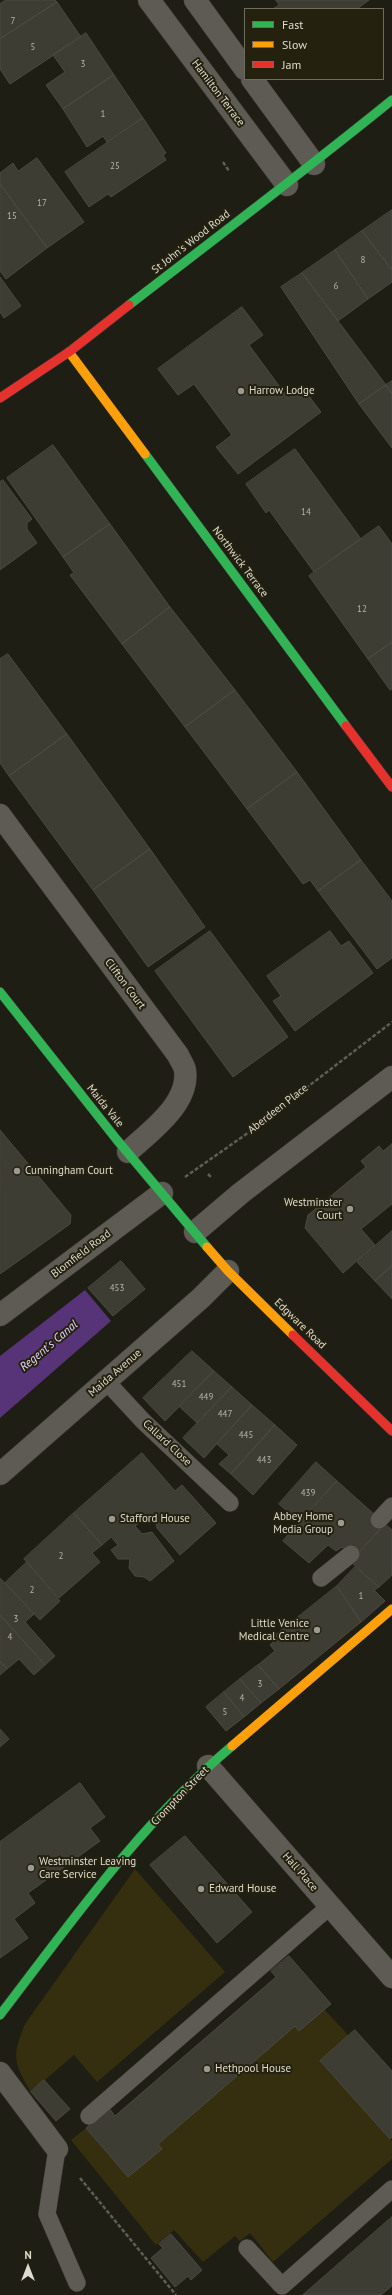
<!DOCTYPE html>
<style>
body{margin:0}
#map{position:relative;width:392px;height:2295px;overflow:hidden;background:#1f1e14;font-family:"PT Sans",sans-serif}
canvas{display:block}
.legend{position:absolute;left:244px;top:8px;width:140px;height:72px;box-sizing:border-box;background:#24210f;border:1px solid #6e6c5d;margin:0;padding:5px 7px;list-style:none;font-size:12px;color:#dedcd1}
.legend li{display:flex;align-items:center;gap:8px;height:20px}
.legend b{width:20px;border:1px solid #6e6c5d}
.north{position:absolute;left:8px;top:2247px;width:40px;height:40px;-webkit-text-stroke:3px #24210f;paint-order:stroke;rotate:0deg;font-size:11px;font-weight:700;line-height:16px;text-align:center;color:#dedcd1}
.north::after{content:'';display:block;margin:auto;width:14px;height:18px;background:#dedcd1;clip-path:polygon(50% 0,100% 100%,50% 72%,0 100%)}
</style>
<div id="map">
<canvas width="392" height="2295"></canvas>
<ul class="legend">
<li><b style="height:5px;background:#30b455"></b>Fast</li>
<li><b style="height:5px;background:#ff9f0a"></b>Slow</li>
<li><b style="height:5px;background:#e5322d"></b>Jam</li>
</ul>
<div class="north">N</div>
</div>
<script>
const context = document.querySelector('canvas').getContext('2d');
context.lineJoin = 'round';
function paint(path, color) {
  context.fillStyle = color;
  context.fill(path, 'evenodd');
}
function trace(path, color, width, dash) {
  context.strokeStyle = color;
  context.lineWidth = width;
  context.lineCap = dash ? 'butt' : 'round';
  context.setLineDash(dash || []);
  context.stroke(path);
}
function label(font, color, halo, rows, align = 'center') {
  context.font = font + ' "PT Sans",sans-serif';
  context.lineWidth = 4;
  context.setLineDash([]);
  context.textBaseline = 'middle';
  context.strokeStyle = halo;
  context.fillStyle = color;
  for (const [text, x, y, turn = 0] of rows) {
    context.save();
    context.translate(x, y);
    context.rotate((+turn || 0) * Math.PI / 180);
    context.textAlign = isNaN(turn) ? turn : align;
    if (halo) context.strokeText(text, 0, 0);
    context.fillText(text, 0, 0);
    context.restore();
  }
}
const green = new Path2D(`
 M135,1869l90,103 -128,110 -23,-27 -43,37c-18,-30 -19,-36 -6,-68z
 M324,2009l25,27 -29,26 72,79v18l-119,103 -23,-29 -10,8 -5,-5 -32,26 -29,-32 -18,15 -85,-105 15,-12 42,49 34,-28 -4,-5 137,-118 4,4z`);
const water = new Path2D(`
 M85,1290l26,31 -111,97v-62z`);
const building = new Path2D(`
 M6,0h49l2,2 -57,37v-35z
 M276,0h93l-12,9h-84l6,-4z
 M57,2l24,35 -71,47 -10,-15v-30z
 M86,33l28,42 -51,34 -17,-24 19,-13 -12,-17z
 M114,75l29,43 -36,24 -4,-6 -16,11 -24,-38z
 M143,118l23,35 -3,2 3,5 -55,37 -3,-3 -19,13 -24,-35z
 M37,158l47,64 -37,26 -47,-64v-11l13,-10 5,8z
 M0,184l47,64 -41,31 -6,-8z
 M392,210v60l-30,-39z
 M362,231l30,39v12l-24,17 -33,-49z
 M335,250l33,49 -30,22 -36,-48z
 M302,273l84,112 -27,19 -78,-117z
 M0,277l21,29 -17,12 -4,-6z
 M242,307l21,28 -14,10 39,53 14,-11 19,25 -83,62 -22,-27 16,-12 -38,-51 -16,11 -20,-26z
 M392,381v13l-6,-9z
 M386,385l6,9v54l-33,-44z
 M53,445l57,79 -47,33 -56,-79z
 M295,449l66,90 -47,33 -45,-62 -3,3 -20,-29z
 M3,480l29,39 -5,4v6l10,14 -37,27v-88z
 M110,524l60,83 -48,37 -52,-69 4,-2 -11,-16z
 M379,526l13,18v98l-24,17 -59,-83z
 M170,607l65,83 -50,37 -63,-83z
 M392,642v47l-2,1 -22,-31z
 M8,654l59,80 -58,42 -9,-13v-104z
 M235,690l62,82 -50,37 -62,-82z
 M67,734l83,115 -57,41 -84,-114z
 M297,772l64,88 -43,31 -8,-11 -7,4 -56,-75z
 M150,849l55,78 -57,40 -55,-77z
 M361,860l31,41v57l-15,11 -59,-78z
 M210,931l78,106 -55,40 -78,-106z
 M330,931l11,15 8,-5 24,32 -78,58 -22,-30 8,-5 -14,-20z
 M0,1130l71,85 -1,9 -70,50z
 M392,1144v60l-31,25 14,16 -32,28 -38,-45 3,-13 58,-48 -5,-6 18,-15 4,5z
 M392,1231v35l-17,15 -18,-19z
 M121,1261l24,28 -32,27 -25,-28z
 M392,1266v33l-17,-18z
 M192,1351l22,20 -49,50 -22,-23z
 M214,1371l18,16 -35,36 -18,-17z
 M232,1387l20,18 -48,53 -21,-20z
 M252,1405l23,20 -44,49 -12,-10 10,-9 -12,-11z
 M275,1425l22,20 -44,50 -22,-21z
 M142,1453l33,38 7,-6 34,38 -36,32 -23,-27 -1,-5 -7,-8 -14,11 7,8 10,-2 22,29 -24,20 -6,-4 -9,-1 -6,-8 1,-9h-12l-7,-9 7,-5 -7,-8 -9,8 -28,-32z
 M316,1462l21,19 -38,41 -20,-18z
 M337,1481l48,43 -30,33 -13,-10 -6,4 -8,-6 -19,18 -26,-22z
 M74,1513l28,32 -10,8 8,9 -41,36 -35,-39z
 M385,1524l7,6v45l-13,12 -28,-25z
 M27,1562l33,39 -20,19 -35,-37z
 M355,1567l24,20 -5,3 11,11 -24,21 -24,-36z
 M0,1578l34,36 -9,8 30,34 -10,9 -45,-50z
 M337,1586l24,36 -82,67 -21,-24 17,-14 -5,-6 4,-4 -2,-3z
 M0,1615l45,50 -11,10 -15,-16 -12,10 -7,-8z
 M0,1661l7,8 -7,6z
 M258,1665l21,24 -18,14 -21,-24z
 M240,1679l21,24 -17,14 -20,-25z
 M224,1692l20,25 -18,14 -20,-24z
 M0,1729l9,10 -9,8z
 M80,1783l25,34 -15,11 10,13 -72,52 7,10 -21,16 14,19 -28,20v-116z
 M185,1836l67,76 -35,31 -67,-78z
 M289,1956l42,48 -32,27 -4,-5 -137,118 4,5 -34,28 -42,-49 23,-20 6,8 161,-139 -5,-6z
 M355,2030l37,41v66l-2,2 -70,-78z
 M44,2080l26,29 -14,12 -25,-29z
 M392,2217v69l-11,9h-78z
 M171,2234l31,36 -11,10 -3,-4 -13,11 -24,-29 12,-10 -4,-4z`);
const path = new Path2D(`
 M223,162l6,9
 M208,1174l4,4
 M185,1177l60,-42 147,-113
 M80,2178l96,117`);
const lane = new Path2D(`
 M106,1381l37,40 87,82
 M379,1520l13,-14
 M321,1578l30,-24
 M89,2116l241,-210
 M57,2149l-10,65 30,69
 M247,2248l35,38 110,-97`);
const street = new Path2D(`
 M149,0l138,185
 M195,0l50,69
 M252,79l62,85
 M0,815l178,240c2,5 6,10 7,15 5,34 -36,62 -57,82
 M195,1232l46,-39 151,-116
 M0,1315l162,-122
 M0,1474l201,-176 27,-27
 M208,1766l184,211
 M0,2073l57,76`);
const fast = new Path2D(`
 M129,305c88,-68 177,-135 263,-205
 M145,454l201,272
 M0,992l117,148 90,107
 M0,2015c72,-94 141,-192 232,-269`);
const slow = new Path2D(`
 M69,352l76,102
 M207,1247l21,24 65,64
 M232,1746l160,-137`);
const jam = new Path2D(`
 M0,398l69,-46 60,-47
 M346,726l46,61
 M293,1335l99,96`);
const markers = [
 [241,391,4,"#9b9a8f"],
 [17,1171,4,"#9b9a8f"],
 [350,1209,4,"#9b9a8f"],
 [112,1519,4,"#9b9a8f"],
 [341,1523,4,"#9b9a8f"],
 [317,1630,4,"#9b9a8f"],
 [31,1868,4,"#9b9a8f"],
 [201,1889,4,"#9b9a8f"],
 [207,2069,4,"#9b9a8f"]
];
const numberNames = [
 ["7",13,21],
 ["5",33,47],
 ["3",83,64],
 ["1",103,114],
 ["25",115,166],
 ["17",42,203],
 ["15",12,216],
 ["8",363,260],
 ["6",336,286],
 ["14",306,512],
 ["12",362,609],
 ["453",117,1288],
 ["451",179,1384],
 ["449",206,1397],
 ["447",225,1414],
 ["445",246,1435],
 ["443",264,1460],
 ["439",308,1493],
 ["2",61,1556],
 ["2",32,1590],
 ["1",361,1596],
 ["3",16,1619],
 ["4",10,1637],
 ["3",260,1684],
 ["4",242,1698],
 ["5",225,1712]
];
const streetNames = [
 ["Hamilton Terrace",218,93,53],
 ["St John's Wood Road",191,242,-38],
 ["Northwick Terrace",240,562,53],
 ["Clifton Court",125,984,53],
 ["Maida Vale",105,1106,51],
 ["Aberdeen Place",278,1109,-38],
 ["Blomfield Road",81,1254,-37],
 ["Edgware Road",300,1324,44],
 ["Maida Avenue",115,1373,-41],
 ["Callard Close",167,1443,43],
 ["Crompton Street",180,1796,-46],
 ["Hall Place",300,1872,49]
];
const poiNames = [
 ["Harrow Lodge",249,391],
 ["Cunningham Court",25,1171],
 ["Westminster",342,1203,"right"],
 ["Court",342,1216,"right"],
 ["Abbey Home",333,1517,"right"],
 ["Media Group",333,1530,"right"],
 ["Stafford House",120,1519],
 ["Little Venice",309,1624,"right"],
 ["Medical Centre",309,1637,"right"],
 ["Westminster Leaving",39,1862],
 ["Care Service",39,1875],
 ["Edward House",209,1889],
 ["Hethpool House",215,2069]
];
const waterNames = [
 ["Regent's Canal",49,1346,-40]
];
paint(green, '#352f10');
paint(water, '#573477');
paint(building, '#3e3d34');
trace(building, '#4b4a42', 1);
trace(lane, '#3c3a33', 18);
trace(street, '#3c3a33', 23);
trace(fast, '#3c3a33', 10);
trace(slow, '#3c3a33', 10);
trace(jam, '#3c3a33', 10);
trace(path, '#5e5d56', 2.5, [4, 2]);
trace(lane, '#5d5b54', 17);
trace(street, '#5d5b54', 22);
trace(fast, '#30b455', 9);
trace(slow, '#ff9f0a', 9);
trace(jam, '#e5322d', 9);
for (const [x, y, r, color] of markers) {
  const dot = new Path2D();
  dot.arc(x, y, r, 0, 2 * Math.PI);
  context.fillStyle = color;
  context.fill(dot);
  trace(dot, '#24210f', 1.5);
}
label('9px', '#b6b4aa', null, numberNames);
label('11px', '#dedcd1', '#24210f', streetNames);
label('11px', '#dedcd1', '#24210f', poiNames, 'left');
label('italic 12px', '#e5d2fd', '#24210f', waterNames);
</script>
